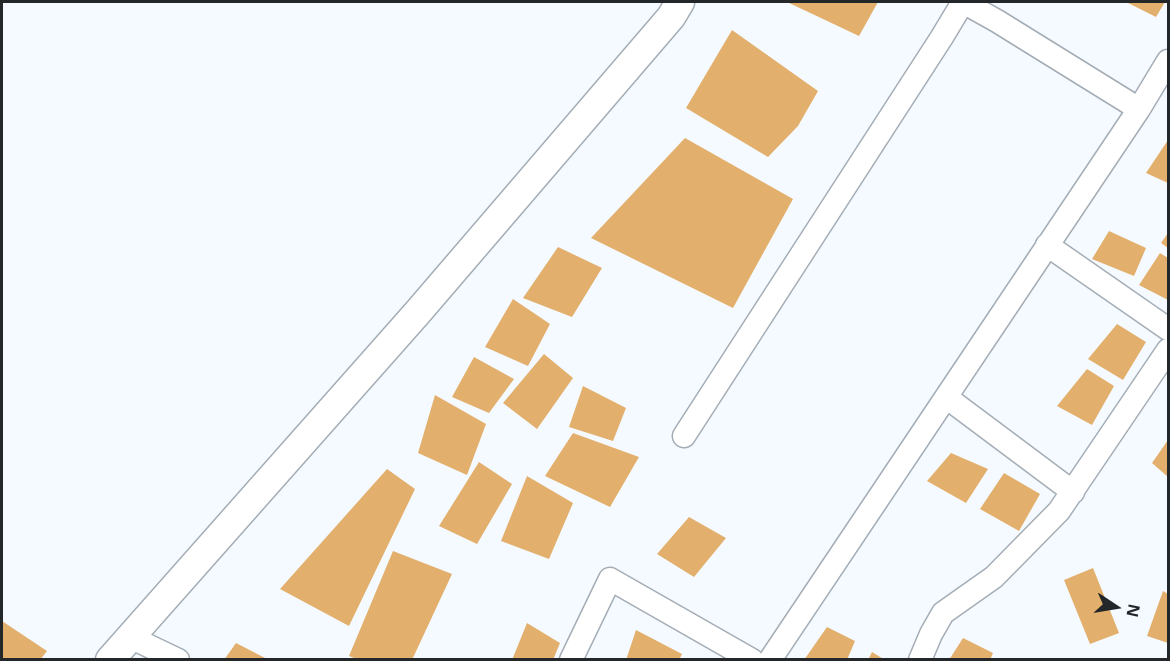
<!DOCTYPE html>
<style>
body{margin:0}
#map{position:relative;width:1170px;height:661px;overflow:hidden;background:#f4faff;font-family:"Open Sans",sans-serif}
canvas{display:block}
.frame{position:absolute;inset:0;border:3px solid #24272a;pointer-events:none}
.north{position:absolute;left:1086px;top:577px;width:60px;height:60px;-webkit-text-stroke:4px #f4faff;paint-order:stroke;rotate:102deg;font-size:16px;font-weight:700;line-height:24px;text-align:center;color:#24272a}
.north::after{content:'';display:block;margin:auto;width:21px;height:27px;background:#24272a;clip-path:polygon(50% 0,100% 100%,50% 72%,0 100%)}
</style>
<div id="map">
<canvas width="1170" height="661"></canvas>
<div class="frame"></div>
<div class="north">N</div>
</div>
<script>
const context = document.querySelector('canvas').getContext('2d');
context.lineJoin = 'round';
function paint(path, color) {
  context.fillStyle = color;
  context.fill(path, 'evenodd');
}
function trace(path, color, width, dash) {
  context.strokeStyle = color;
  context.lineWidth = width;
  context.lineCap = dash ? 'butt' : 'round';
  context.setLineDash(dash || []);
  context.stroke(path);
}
const building = new Path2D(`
 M787,2h91l-19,34z
 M1126,2h39l-9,15z
 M732,30l86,61 -20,35 -30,31 -82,-49z
 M685,138l108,61 -60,109 -142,-70z
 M1168,140v43l-22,-10z
 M1109,231l37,17 -12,28 -42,-17z
 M1168,233v15l-7,-5z
 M558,247l44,21 -30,49 -49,-19z
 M1160,253l8,5v42l-29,-15z
 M513,299l37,25 -22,42 -43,-19z
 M1117,324l29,18 -23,38 -35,-21z
 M544,354l29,24 -36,51 -34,-26z
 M474,357l40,22 -25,34 -37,-16z
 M1087,369l27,17 -22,39 -35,-19z
 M583,386l43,22 -13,33 -44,-14z
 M435,395l51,29 -19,51 -49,-22z
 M573,433l66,24 -29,50 -65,-31z
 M1168,440v37l-16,-14z
 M951,453l37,16 -22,34 -39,-22z
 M479,462l33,22 -35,60 -38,-18z
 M387,469l28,20 -66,137 -69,-37z
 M1004,473l36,21 -21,37 -39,-22z
 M527,476l46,27 -24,56 -48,-18z
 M689,517l37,21 -32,39 -37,-23z
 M393,551l59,23 -40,86h-53l-10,-4z
 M1093,568l26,65 -29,11 -26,-64z
 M1163,591l5,3v49l-21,-7z
 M2,621l45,30 -7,9h-38z
 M527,623l33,20 -7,17h-41z
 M827,627l28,14 -8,19h-43z
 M636,630l46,24 -3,6h-53z
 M963,638l30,15 -3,7h-41z
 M236,643l33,17h-45z
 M872,652l13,8h-17z`);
const minor = new Path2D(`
 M963,2l34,19 142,88
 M1047,245l121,84
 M946,397l127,95
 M684,436l258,-399 21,-35
 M130,637l48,23
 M571,660l39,-81 142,81
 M770,660l369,-551 29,-48
 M920,660l11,-26 12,-21 51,-36 65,-66 109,-161`);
const tertiary = new Path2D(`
 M110,660l308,-348 253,-295 9,-15`);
paint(building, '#e3af6c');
trace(minor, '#a4adb5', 25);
trace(tertiary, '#a4adb5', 31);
trace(minor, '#fff', 22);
trace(tertiary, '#fff', 28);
</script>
